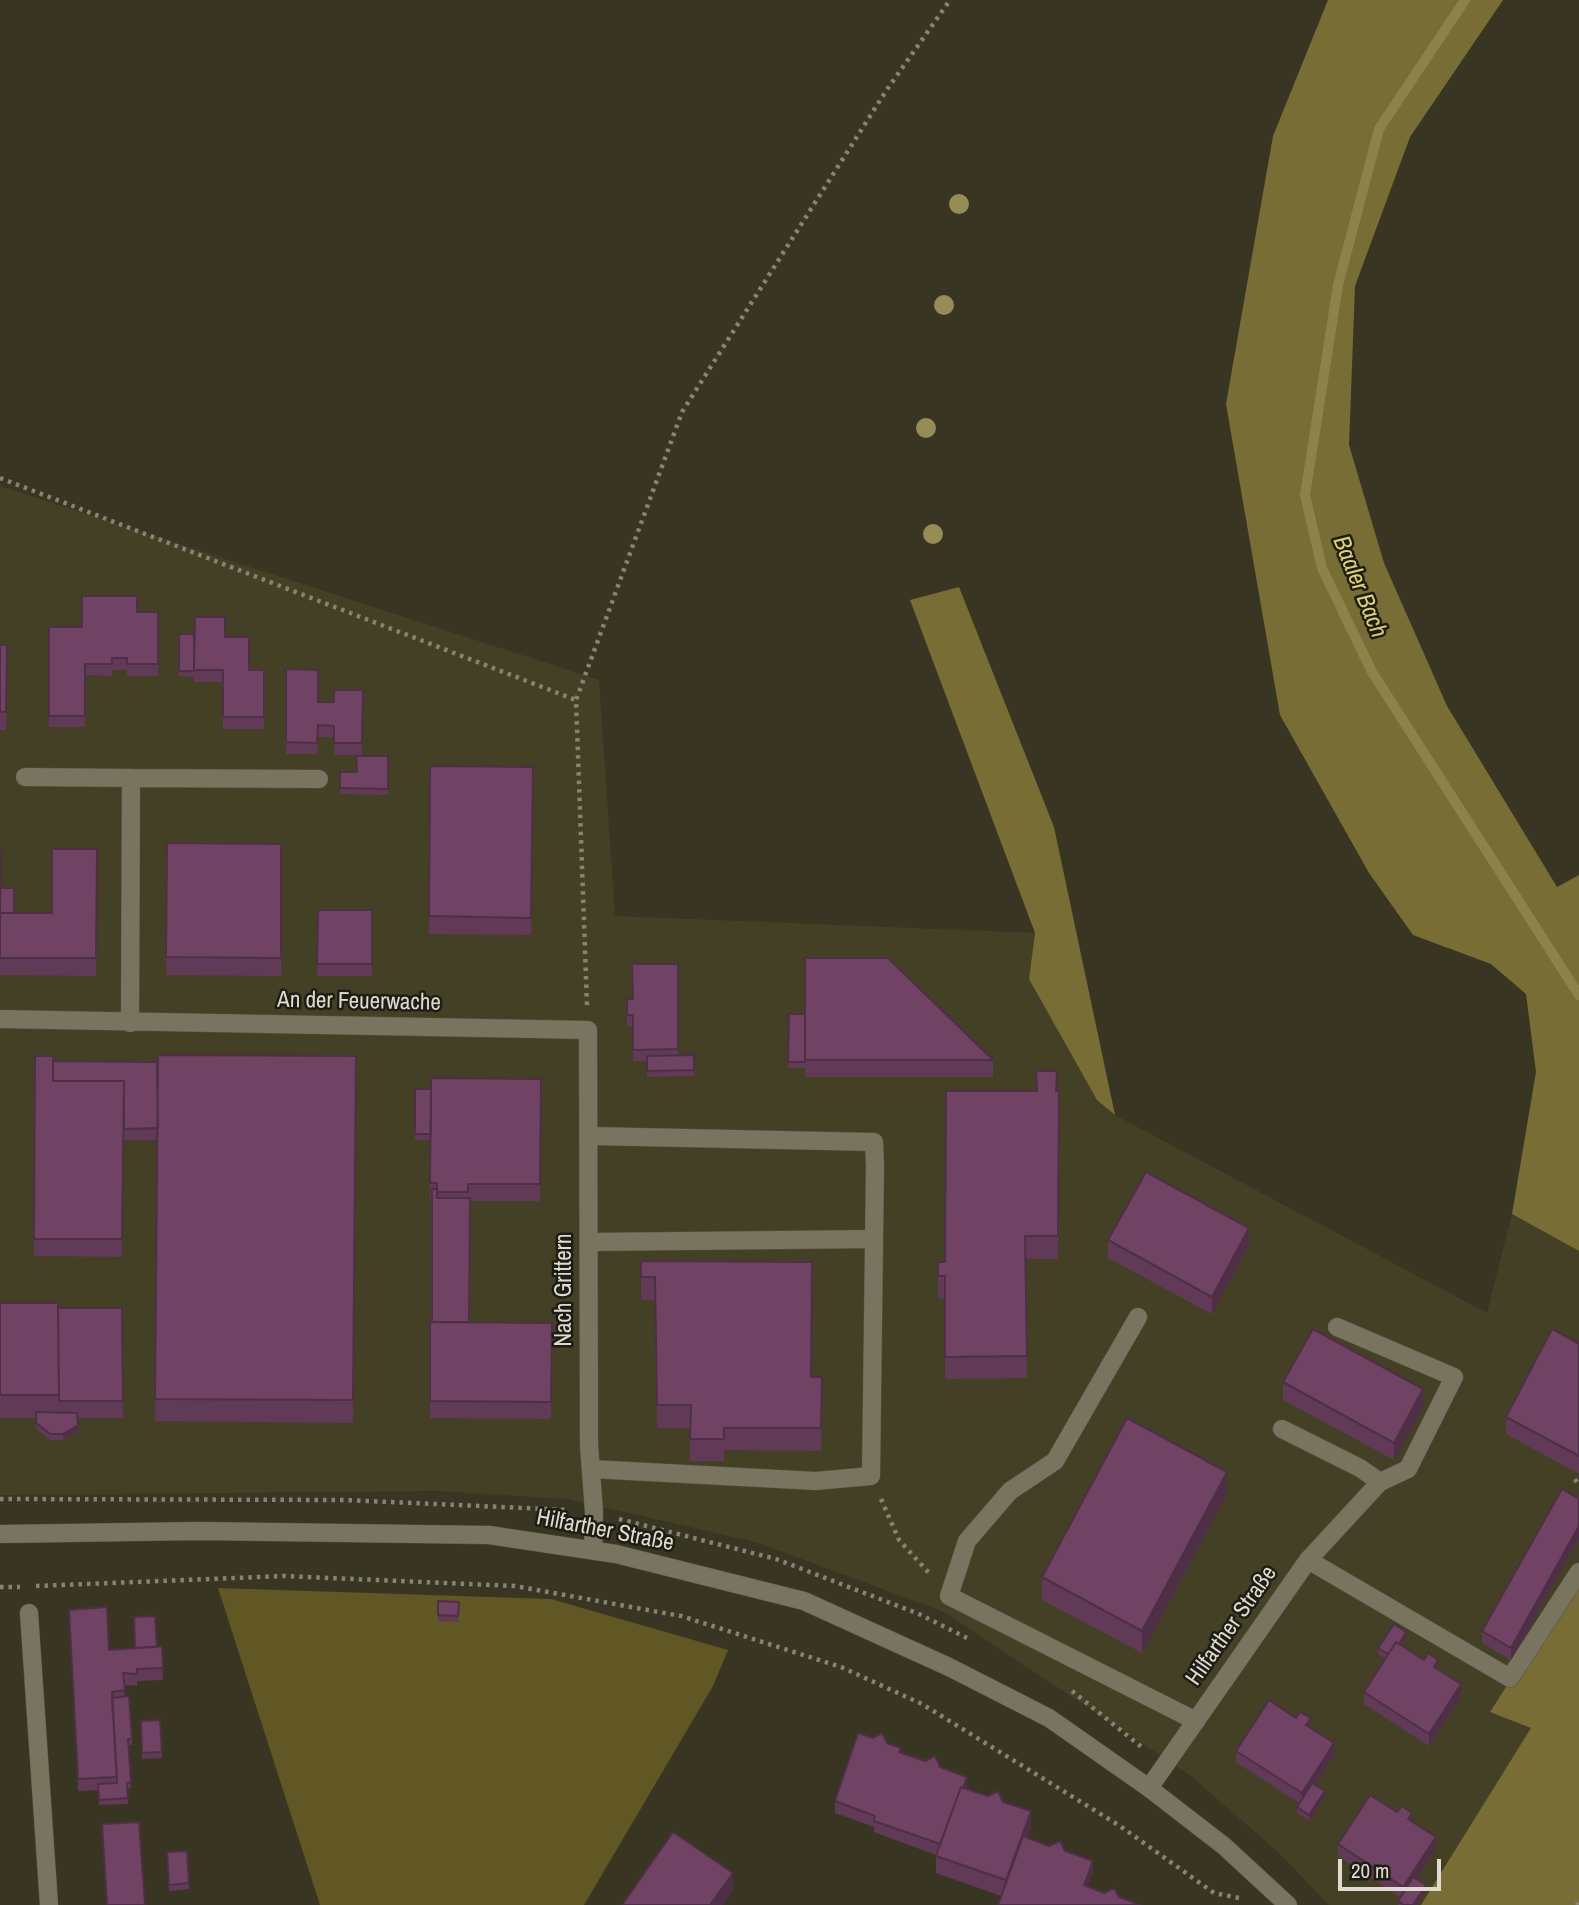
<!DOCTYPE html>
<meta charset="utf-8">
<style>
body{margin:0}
#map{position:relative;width:1579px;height:1905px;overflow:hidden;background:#393523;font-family:"Archivo Narrow",sans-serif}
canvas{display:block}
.scale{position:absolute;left:1338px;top:1859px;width:103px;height:32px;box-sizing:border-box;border:4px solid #dedcd1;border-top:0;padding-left:9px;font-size:21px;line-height:24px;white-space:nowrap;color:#dedcd1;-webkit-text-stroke:5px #1e1d14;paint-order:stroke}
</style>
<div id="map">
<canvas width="1579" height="1905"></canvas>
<div class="scale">20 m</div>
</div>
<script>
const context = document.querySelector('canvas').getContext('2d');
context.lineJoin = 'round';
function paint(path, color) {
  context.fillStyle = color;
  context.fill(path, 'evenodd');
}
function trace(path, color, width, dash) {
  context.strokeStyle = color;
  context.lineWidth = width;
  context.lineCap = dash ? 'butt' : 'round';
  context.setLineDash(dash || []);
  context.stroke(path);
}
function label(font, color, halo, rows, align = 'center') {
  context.font = font + ' "Archivo Narrow",sans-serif';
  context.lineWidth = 5;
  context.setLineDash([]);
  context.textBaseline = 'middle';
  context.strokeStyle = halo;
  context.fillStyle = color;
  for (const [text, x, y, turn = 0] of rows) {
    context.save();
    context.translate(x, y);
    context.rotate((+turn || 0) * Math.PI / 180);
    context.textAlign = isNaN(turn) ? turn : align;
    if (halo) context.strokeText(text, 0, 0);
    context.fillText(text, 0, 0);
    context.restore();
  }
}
const built = new Path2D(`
 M0,486l599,194 16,236 420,17 -6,46 68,121 18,15 372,198 25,-99 67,37v322l-89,139 42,15 -111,178h-92l-49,-51 -90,-79 -246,-163 -185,-69 -191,-44 -131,-8 -437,4z`);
const green = new Path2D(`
 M218,1588l333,11 177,51 -15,36 -129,219h-264z`);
const forest = new Path2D(`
 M1328,0h175l-93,137 -55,149 -6,159 35,118 63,143 110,181 22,-12v376l-67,-37 24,-142 -10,-78 -35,-30 -78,-29 -44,-62 -89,-158 -54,-311 47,-268z
 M959,587l95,240 61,288 -18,-15 -68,-121 6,-46 -125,-333z
 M1579,1573v332h-158l110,-177 -41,-16z`);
const stream = new Path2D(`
 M1465,0l-86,129 -41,156 -33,210 17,73 50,104 207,323`);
const path = new Path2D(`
 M0,478l576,222
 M587,1005l-11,-305 106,-288 204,-321 64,-91
 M1575,1479l4,7
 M0,1499l345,1 224,10
 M881,1499l18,41 30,33
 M619,1519l157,40 143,55 48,24
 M36,1586l248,-10 231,10 166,30 160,51 81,37 198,122 94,67 25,5
 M0,1587h20
 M1072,1691l72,58
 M1576,1905l3,-2`);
const lane = new Path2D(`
 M590,1136l284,6 1,24 -4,310 -55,5 -225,-12
 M591,1242l283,-3
 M1138,1317l-83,144 -45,30 -43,50 -18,55 247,125
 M1337,1327l117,50 -46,92 -28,13 -72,78 202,118 69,-106
 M1282,1429l78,39 20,14`);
const street = new Path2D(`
 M25,777l106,1 -1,245
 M131,778l188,1
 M0,1019l588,11 1,415 5,67 -1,38
 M29,1613l20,292
 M1149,1788l159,-228`);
const secondary = new Path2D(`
 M0,1534l199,-3 290,4 127,19 188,47 145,66 100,51 100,70 75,58 64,59`);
const trees = [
 [959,204],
 [944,305],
 [926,428],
 [933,534]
];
const wall = new Path2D(`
 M137,612h21v64h-31v-6h-15v6l-27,-1v52h-36v-100h33z
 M179,634l46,3 24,33h15v59h-41v-47h-29v-37v32l-15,-1z
 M0,645h7l-1,85h-6z
 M286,669l32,33h16l29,-12 -1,65h-28v-18h-16l-1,17h-31z
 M388,756v39l-48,-1v-22h16z
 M430,766l103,1 -2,168 -102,-1z
 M167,843l114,1v132l-115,-1z
 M97,849l-1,127 -96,-1v-124v37l14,25h38z
 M318,910h54v66h-55z
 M805,958l188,102v17h-188z
 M678,964v91h16v21l-47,1v-16h-14v-34l-6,-1v-27h6z
 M789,1014h16v54h-17z
 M35,1056l18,17 104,-11 199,-6 -3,367 -198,-2 2,-281h-33v-19l-2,136 -88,-1z
 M541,1079l-1,122h-70l-1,121 83,1 -1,96 -121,-1v-96h2v-121h-2l1,-61h-16v-51h16z
 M1057,1091h2l-1,168h-32l1,119 -82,1v-80l-7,-1v-36h7z
 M1108,1240l141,5 -37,69 -104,-56z
 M641,1261l171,116h10l-1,74 -97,-1v11h-34v-33h-33l-2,-128h-14z
 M0,1303l58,5h64l1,110h-46l1,13 -15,9h-13l-14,-11v-11h-36z
 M1579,1344v130l-73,-40v-17z
 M1283,1382l140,25 -29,53 -111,-60z
 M1227,1494l-85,159 -100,-53v-23z
 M1579,1499v39l-68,122 -29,-17v-12z
 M438,1601l21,1 -1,20 -20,-1z
 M69,1610l40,40 53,-4 1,34 -26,1v5l-13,-1 1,12 7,42v6h-3l2,43 -4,1 1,15 -29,1 -1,-15 -20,1z
 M1406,1638l-4,8 36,24 23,26 -32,50 -65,-42v-12l22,-33 -8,-5v-6z
 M141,1721l21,31v6l-20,1z
 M1311,1728l23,27 -19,30 10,12 -16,24 -12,-8v-6l2,-4 -63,-41v-11z
 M887,1743l14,10 39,14 27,22 36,13 28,27 -4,9 38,13 28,22 -6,13 32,11 -118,-1 -65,-23v-18l-62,-23v-5l-39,-14v-12z
 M1412,1822l24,27 -20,30 10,12 -9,14h-19v-4l2,-4 -62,-41v-12z
 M167,1852l22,31v6l-20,2z`);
const shadedWall = new Path2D(`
 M1249,1228v17l-37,69v-17z
 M1423,1389v18l-29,53v-17z
 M78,1425v6l-15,9v-6z
 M1227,1472v22l-85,159v-22z
 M1579,1526v12l-68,122v-12z
 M1406,1632v6l-15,24v-6z
 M1461,1684v12l-32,50v-12z
 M1334,1743v12l-32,50v-12z
 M967,1777v11l-24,69v-12z
 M1325,1791v6l-16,24v-6z
 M1031,1811v18l-25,68v-17z
 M1436,1837v12l-33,50v-12z
 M1093,1861v12l-9,24v-12z
 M733,1873v18l-10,14h-13z
 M1426,1885v6l-9,14h-4z`);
const building = new Path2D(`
 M82,596h55v16h21v52h-31v-6h-15v6h-27v52h-36v-89h33z
 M195,617h30v20h24v33h15v47h-41v-47h-29z
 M179,634h15v37h-15z
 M0,645h7l-1,67h-6z
 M286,669l32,1v32h16v-12h29l-1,53h-28v-17l-16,-1 -1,18 -31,-1z
 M356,756h32v33l-48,-1v-16h17z
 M430,766l103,1 -2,151 -102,-2z
 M167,843l114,1v114l-115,-1z
 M52,849h45l-1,109h-96v-45h52z
 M0,851h1l-1,58z
 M0,888h14v25h-14z
 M318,910h54v54h-55z
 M805,958h83l105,102h-188z
 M632,964h46v85l-45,1v-35h-6v-16h6z
 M789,1014h16v48h-17z
 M158,1055l198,1 -3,344 -198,-1z
 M694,1055v15l-47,1v-15z
 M35,1056h18v25h71l-2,158h-88z
 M53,1061l104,1 1,66 -34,1v-48h-71z
 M1036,1071h21l-1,20h3l-1,145h-33l2,120 -82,1v-81h-7v-14h7l1,-171h91z
 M431,1078l110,1 -1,105h-72v8h-31v-9h-7z
 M415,1089h16v45h-16z
 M1146,1172l103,56 -37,69 -104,-57z
 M432,1189h5v9h33l-1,124h-37z
 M641,1261l171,1 -1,115h11l-1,51h-97v11h-34l1,-34h-34l-2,-128h-14z
 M0,1303h58l1,92h-59z
 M58,1308h64l1,93h-64z
 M430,1322l122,1 -1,79 -121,-1z
 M1313,1329l110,60 -29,54 -111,-61z
 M1552,1329l27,15v112l-73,-39z
 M36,1412l41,1 1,12 -15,9h-13l-14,-11z
 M1127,1418l100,54 -85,159 -100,-54z
 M1562,1489l17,10v27l-68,122 -29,-17z
 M438,1601l21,1 -1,14 -20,-1z
 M107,1607l2,43 53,-4 1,22 -26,1v5l-14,-1 2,17 -13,2 5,85 -39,2 -9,-169z
 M155,1616l2,31 -22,1 -1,-31z
 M1394,1624l12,8 -7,12 -3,-2 -8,12 -10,-6z
 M1396,1642l28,18 4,-7 10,7 -4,7 27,17 -32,50 -65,-42z
 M129,1696l3,43h-4l3,43 -4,1 1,15 -29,2 -1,-16 19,-1 -5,-85z
 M1269,1700l27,18 4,-6 11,6 -5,7 28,18 -32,50 -66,-42z
 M160,1720l2,32 -20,1 -1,-32z
 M858,1733l15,5 9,-5 5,10 14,5 -2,4 26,9 10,-5 5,11 27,10 -4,11 -2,-1 -21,57 -66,-23 1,-5 -40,-15z
 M1312,1783l13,8 -16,24 -12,-8z
 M961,1787l27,9 10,-5 5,11 28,9 -25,69 -70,-24z
 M1370,1795l27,17 5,-6 10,7 -4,6 28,18 -33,50 -65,-43z
 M139,1822l6,83h-38l-5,-81z
 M673,1832l60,41 -23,32h-88z
 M1023,1836l26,10 11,-5 5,10 28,10 -9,24 20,8 10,-5 5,9 21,8h-142z
 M187,1851l2,32 -20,2 -2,-33z
 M1413,1877l13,8 -13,20h-9l-6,-4z`);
const streetNames = [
 ["An der Feuerwache",359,1002,1],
 ["Nach Grittern",565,1290,-90],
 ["Hilfarther Straße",605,1531,11],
 ["Hilfarther Straße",1232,1626,-55]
];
const waterNames = [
 ["Baaler Bach",1359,587,68]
];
paint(built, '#444026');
paint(green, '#605725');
paint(forest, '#786e35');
trace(stream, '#8d834a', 10);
trace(lane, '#555242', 19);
trace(street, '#555242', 19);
trace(secondary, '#555242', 19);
trace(path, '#868374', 4.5, [3.5, 5]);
trace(lane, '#787460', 18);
trace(street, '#787460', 18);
trace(secondary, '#787460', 18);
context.fillStyle = '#968c56';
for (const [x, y] of trees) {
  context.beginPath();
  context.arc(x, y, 10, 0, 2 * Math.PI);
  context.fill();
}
paint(wall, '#603a56');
paint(shadedWall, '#4e2f46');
paint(building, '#704364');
trace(building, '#4e2f46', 2);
label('23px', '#dedcd1', '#1e1d14', streetNames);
label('italic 24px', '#ddce78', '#1e1d14', waterNames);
</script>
